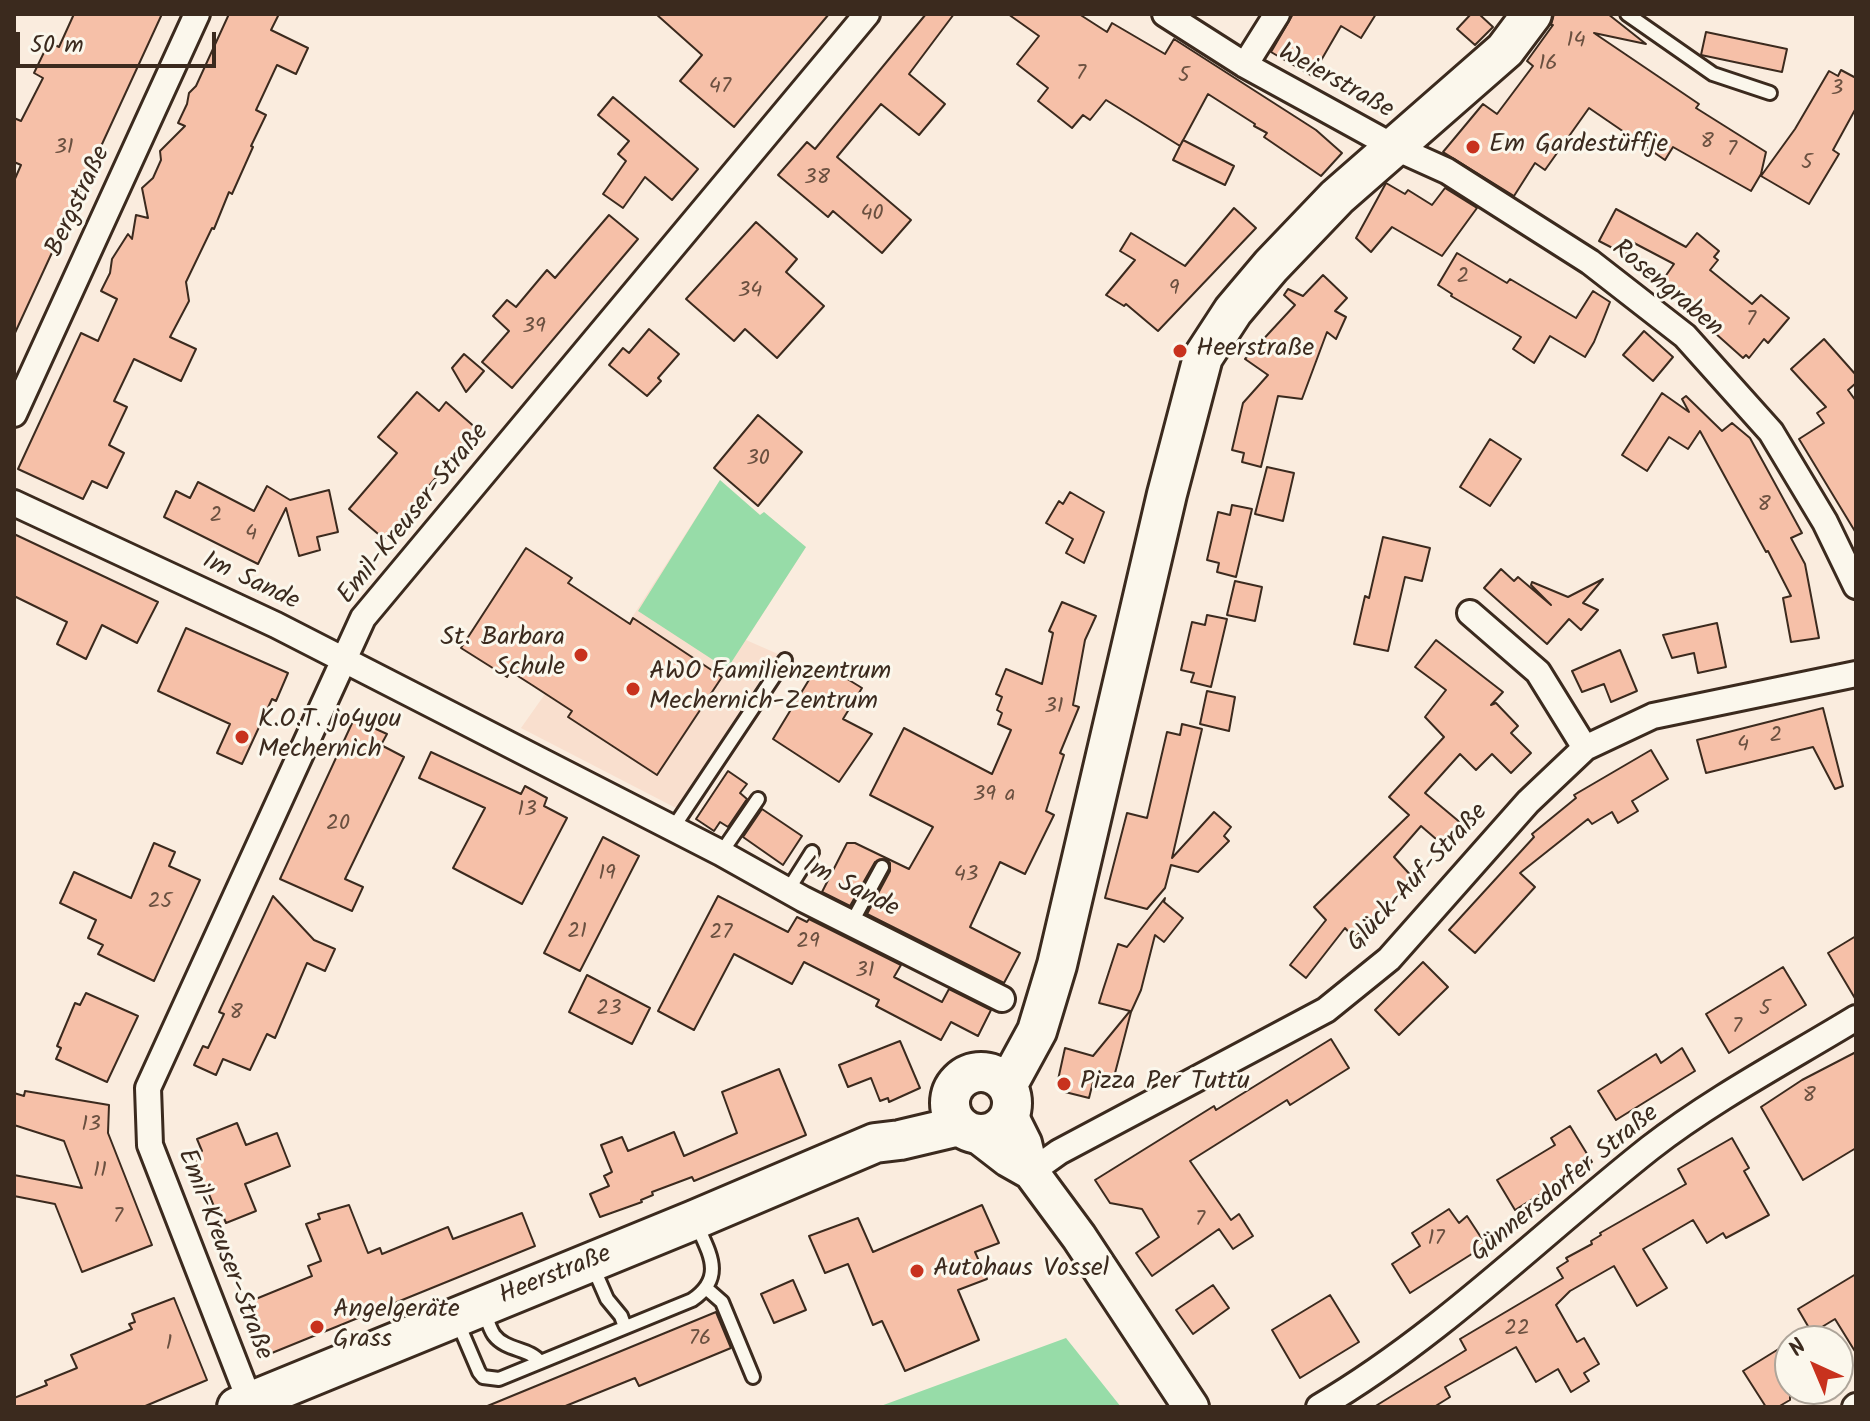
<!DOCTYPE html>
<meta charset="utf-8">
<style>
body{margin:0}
#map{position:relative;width:1870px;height:1421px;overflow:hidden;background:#faecde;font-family:Kalam,sans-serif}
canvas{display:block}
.frame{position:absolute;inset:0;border:16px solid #3b2a1e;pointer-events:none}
.north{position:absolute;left:1774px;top:1325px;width:80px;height:80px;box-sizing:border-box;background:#fbf7ec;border:2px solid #aea59a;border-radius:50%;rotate:316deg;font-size:22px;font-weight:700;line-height:32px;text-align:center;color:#3b2a1e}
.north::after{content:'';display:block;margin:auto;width:28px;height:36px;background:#c8321e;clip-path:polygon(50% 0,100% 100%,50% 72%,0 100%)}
.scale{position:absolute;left:16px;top:32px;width:200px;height:36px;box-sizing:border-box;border:4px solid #3b2a1e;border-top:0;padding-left:10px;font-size:24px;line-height:28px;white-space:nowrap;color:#3b2a1e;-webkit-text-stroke:6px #fbf7ec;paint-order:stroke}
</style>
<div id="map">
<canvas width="1870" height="1421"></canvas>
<div class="frame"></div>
<div class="north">N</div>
<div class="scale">50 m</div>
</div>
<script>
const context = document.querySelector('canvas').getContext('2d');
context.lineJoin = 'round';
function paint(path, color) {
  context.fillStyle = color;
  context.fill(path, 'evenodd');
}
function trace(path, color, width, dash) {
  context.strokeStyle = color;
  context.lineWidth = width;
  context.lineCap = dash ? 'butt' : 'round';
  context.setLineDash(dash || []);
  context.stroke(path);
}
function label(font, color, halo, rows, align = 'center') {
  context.font = font + ' Kalam,sans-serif';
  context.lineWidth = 6;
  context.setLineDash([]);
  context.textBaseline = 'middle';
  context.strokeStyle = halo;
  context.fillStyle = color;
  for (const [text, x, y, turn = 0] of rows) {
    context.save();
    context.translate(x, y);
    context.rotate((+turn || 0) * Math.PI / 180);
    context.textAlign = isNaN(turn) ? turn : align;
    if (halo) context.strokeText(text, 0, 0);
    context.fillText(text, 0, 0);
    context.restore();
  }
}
const built = new Path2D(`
 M720,480l40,35 4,-3 42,35 -60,93 32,14 -102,154 -155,-80 24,-34 27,17z`);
const green = new Path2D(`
 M720,480l40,35 4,-3 42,35 -79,122 -89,-58z
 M1066,1338l55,69h-243z`);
const building = new Path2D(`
 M74,14h88l-148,321v-154l7,-16 -7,-3v-44l7,3 22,-43 -9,-5 15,-31 10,5z
 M229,14h50l-8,16 37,18 -12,26 -19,-9 -21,45 10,5 -15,31 2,1 -21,47 -3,-2 -15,37 -2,-1 -26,54 3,19 -19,36 26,12 -15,32 -47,-22 -20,42 13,6 -18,38 15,8 -17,35 -15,-7 -9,18 -65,-30 63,-136 17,8 19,-42 -16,-8 9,-18 2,-14 16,-25 4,5 4,-24 12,3 -6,-30 11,-10 8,-18 -1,-9 25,-25 -7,-3 9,-19 2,-11 7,-7z
 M656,14h173l-95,113 -54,-46 22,-26z
 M926,14h28l-45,60 36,30 -26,31 -38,-31 -44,53 74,63 -29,33 -49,-42 -5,6 -50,-42 29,-33 8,7z
 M1008,14h71l28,18 5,-9 53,31 9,-15 142,91 26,23 -21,23 -57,-39 3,-4 -13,-7 1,-2 -47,-30 -28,52 -74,-46 -16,20 -7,-5 -11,13 -34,-27 10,-13 -31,-24 22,-28z
 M1293,14h83l-15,24 -20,-12 -29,50 -41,-24z
 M1471,14h8l14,13 -18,18 -18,-16z
 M1554,14h54l38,30 -52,-11 105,71 -3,4 70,44 -5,22 -10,17 -78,-44 -8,13 -76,-52 -44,62 -10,-7 -21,33 -71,-44 40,-48 14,10 36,-48 -6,-5 26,-36h-2z
 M1706,32l81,17 -5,23 -81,-17z
 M1841,70l15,8v30l-23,42 6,4 -30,50 -48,-28 34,-47 34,-58 9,5z
 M613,97l85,72 -26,31 -27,-23 -22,31 -20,-14 23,-33 -8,-7 11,-13 -31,-26z
 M1183,140l51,26 -9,19 -52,-25z
 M1386,183l19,11 3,-4 24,15 13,-17 32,20 -35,48 -50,-29 -21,25 -15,-14z
 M1234,208l22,20 -98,103 -32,-27 -2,2 -18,-11 29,-35 -15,-9 11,-18 54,33z
 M1616,209l70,38 11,-14 22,18 -5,6 4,3 -8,10 42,34 9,-9 28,23 -21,25 -4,-4 -15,19 -3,-3 -3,3 -83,-74 14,-20 -40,-21 -8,12 -27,-14z
 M609,215l29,24 -126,149 -30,-26 27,-31 -16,-15 14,-16 9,7 31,-37 8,8z
 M756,222l41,37 -11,13 38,34 -47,52 -32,-29 -11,12 -48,-42z
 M1457,253l50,30 3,-4 66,39 17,-27 17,11 -16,40 -9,15 -35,-21 -16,27 -21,-14 8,-12 -70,-41 1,-2 -14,-9z
 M1323,275l24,23 -12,13 11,6 -10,22 -9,-7 -25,67 -24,-3 -17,71 -19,-5 2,-9 -12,-3 11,-47 25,-28 -23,-16 50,-54 -11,-10 4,-6 15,7z
 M649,329l30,25 -21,24 3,3 -14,15 -38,-31 14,-17 6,5z
 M1644,331l29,26 -20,24 -30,-26z
 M1824,339l32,36v8l-8,7 8,11v132l-57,-94 25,-16 -7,-10 9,-6 -35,-38z
 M464,354l20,17 -18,21 -14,-24z
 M417,392l22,19 7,-9 31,27 -93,110 -35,-30 48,-56 -19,-16z
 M1662,393l27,19 -7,-13 4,-3 36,35 10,-8 18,15 52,95 -11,5 14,26 14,74 -28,4 -8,-44 8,-2 -23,-45 -2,1 -66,-121 -12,18 -19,-12 -22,34 -25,-16z
 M758,415l44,37 -44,54 -44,-38z
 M1490,439l31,20 -31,47 -30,-19z
 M1267,467l27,6 -11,48 -28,-7z
 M198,482l56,29 13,-25 23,14 39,-10 9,42 -21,5 3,13 -21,6 -13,-48 -28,56 -94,-47 12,-26 14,7z
 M1070,492l34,20 -20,51 -18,-10 7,-14 -27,-16 13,-22 4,3z
 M1232,505l20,4 -16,68 -19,-5 2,-9 -12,-3 11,-48 12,3z
 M14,534l144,68 -21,41 -35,-18 -16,34 -29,-15 10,-22 -53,-26z
 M1383,537l47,11 -8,33 -17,-4 -17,74 -34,-7 11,-48 4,2z
 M526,548l46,30 -4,5 62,41 3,-6 89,59 -65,98 -89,-58 4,-6 -40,-26 -22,-14 -3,6 -46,-29z
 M1501,569l13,12 4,-4 33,28 -20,-20 1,-3 36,15 35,-18 -20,24 15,7 -17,20 -12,-11 -22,25 -63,-56z
 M1235,581l27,6 -7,34 -28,-6z
 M1062,602l34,14 -11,24 -12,65 6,2 -19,46 4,2 -18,56 8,4 -29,59 -25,-12 -30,65 50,26 -16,30 -137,-69 23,-43v-8l-4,-4 -11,3 -25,44 -28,-14 25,-49h8l54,26 24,-42 -63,-32 34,-67 88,46 19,-44 -13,-6 4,-11 -5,-3 5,-13 -6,-3 10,-25 36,15 11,-51 -4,-2z
 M1207,615l20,4 -16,68 -20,-5 3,-9 -13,-3 11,-48 13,3z
 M1717,623l9,44 -28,6 -4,-20 -22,5 -9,-23z
 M186,628l102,45 -12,28 -4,-2 -30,65 -25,-11 13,-29 -72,-33z
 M1436,640l67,52 -12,13 5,-2 22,23 -7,7 20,20 -20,20 -19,-19 -16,16 -16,-16 -35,39 37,31 -19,21 -22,-19 -27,31 21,23 -61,58 -9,-10 -39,50 -16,-13 36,-45 -12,-13 95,-92 -20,-18 55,-60 -19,-20 21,-27 -31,-23z
 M1620,650l17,41 -26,11 -7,-18 -22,8 -10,-21z
 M823,664l39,24 -19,31 29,15 -33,48 -66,-43 45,-74 3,2z
 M1207,691l28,6 -6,34 -29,-7z
 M1823,708l20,78 -8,3 -22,-42 -107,26 -9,-33z
 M354,719l33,15 -6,11 23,12 -59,122 18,8 -11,24 -72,-32z
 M1182,724l20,5 -30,129 42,-46 17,15 -7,9 5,5 -31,31 -27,-7 -6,23 -18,21 -42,-11 22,-85 20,5 20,-86 13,3z
 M1651,750l17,29 -36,22 6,10 -20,12 -6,-11 -20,12 -4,-5 -68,54 15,14 -60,66 -26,-23 85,-93 -2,-3 44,-36 -2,-3z
 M431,752l90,42 4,-8 22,12 -3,8 23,12 -45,86 -69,-36 32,-60 -66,-30z
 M728,771l19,13 -7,9 7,6 -19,28 -8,-5 -6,9 -18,-12z
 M762,809l40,27 -19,29 -40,-28z
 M603,837l36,19 -59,115 -36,-18z
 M154,843l21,9 -6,14 31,14 -46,101 -56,-27 5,-9 -15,-7 8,-18 -36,-17 14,-31 57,26z
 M273,896l41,44 21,9 -10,22 -18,-8 -32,75 -8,-4 -17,36 -27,-11 -7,16 -22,-10 9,-19 5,2 16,-34 -5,-2z
 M718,896l70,36 9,-15 10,5 2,-3 92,46 -7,12 48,25 7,-13 42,21 -13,26 -27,-14 -10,18 -65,-34 3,-6 -75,-38 -12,22 -58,-30 -40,76 -36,-19z
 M1165,898l-1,4 19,16 -19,24 -9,-7 -14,55 -10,22 -17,65 -12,-4 -2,11 -7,-2 -4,16 -24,-6 -7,-12 7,-32 28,8 37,-45 -31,-8 4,-13 15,-46 9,3z
 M1856,936v64l-28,-47z
 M1423,962l25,25 -49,48 -24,-25z
 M1783,967l23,38 -77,48 -23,-39z
 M587,975l63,33 -18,36 -63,-32z
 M86,993l52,23 -31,66 -51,-23 5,-11 -4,-2 18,-43 5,2z
 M1331,1039l18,29 -59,37 -3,-5 -97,61 41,59 8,-6 14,22 -20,13 -14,-20 -67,47 -16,-23 23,-16 -17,-28 -32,-6 -15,-23 119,-74 2,4z
 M900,1041l20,47 -31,14 -1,-4 -8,3 -9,-23 -23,9 -9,-22z
 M1682,1048l13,23 -79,49 -18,-29 58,-37 5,9z
 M1856,1052v96l-53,32 -42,-73 41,-27z
 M779,1069l27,66 -112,46 -2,-4 -40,15 1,3 -12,5 1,2 -42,15 -10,-23 19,-8 -5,-10 8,-4 -11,-27 21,-8 6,14 46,-19 10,24 53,-23 -15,-41z
 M25,1091l84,14 -1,28 44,112 -70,27 -27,-68 -41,-8v-21l68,13 -18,-47 -50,-16v-32l10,3z
 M237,1123l9,22 31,-12 13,33 -45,18 11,27 -30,12 -7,-16 -4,2 -22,-54 9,-4 -5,-12z
 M1570,1126l22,36 -77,48 -18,-30 58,-35 -4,-7z
 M1732,1138l17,30 -5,3 25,44 -43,23 -3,-5 -16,10 -14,-23 -50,29 24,39 -30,18 -23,-40 -44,25 -14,14 21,37 7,-4 15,26 -15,9 5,8 -18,11 -13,-23 -22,13 -20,-35 -71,40 5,10 -16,10h-60l92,-57 -6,-11 103,-61 -6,-10 11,-7 -2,-3 26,-14 -1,-3 10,-6 -1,-2 86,-49 -8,-15z
 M349,1205l19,48 12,-5 2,6 66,-27 5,12 69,-26 13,33 -273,111 -21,-52 71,-29 -4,-10 13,-5 -15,-37 14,-5 -2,-5z
 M982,1205l17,38 -24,9 12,27 -29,11 21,50 -74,31 -23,-50 -9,4 -25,-61 -23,9 -16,-37 49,-18 15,34z
 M1449,1209l10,14 8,-7 19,29 -76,48 -18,-29 28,-18 -8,-13z
 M1856,1274v79l-21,-34 -23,14 -14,-24z
 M793,1280l13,30 -32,13 -13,-29z
 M1213,1285l16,23 -36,26 -17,-24z
 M1330,1295l29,47 -59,36 -28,-48z
 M174,1298l33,82 -64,27h-129v-9l33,-13 -2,-4 32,-13 -6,-13 61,-26 -3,-5 6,-2 -3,-8z
 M716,1312l15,36 -92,38 -4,-8 -72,29h-78z
 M1790,1342v58l-12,7h-12l-23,-36z`);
const lane = new Path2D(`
 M1627,14l86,60 57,19
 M673,828l112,-168
 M721,853l37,-54
 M788,890l24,-38
 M852,922l30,-55
 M593,1267l14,32 14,17 4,11
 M706,1288l16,14 31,75
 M484,1310c3,8 5,18 10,25 12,16 36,13 46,27
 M458,1323l21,49 4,5 16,2 193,-79c34,-23 17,-47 4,-77`);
const street = new Path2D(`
 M1165,14l80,51 62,34 89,49 51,23 143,91 95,74 86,96 54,90 31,64
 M1245,65l32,-51
 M14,414l183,-400
 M14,503l262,122 445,228 82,46 199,100
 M1470,613l68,59 47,76
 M1031,1172l28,-20 267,-142 63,-51 139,-157 57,-54 68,-32 203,-42
 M252,1407l-102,-262 -2,-57 215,-470 504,-604
 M1319,1407c121,-71 221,-172 331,-259 63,-49 137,-88 206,-130
 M1855,1407l1,-1`);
const secondary = new Path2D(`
 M1010,1115l14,28 7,29 48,65 112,170
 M977,1135l31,24 23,13`);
const primary = new Path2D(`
 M950 1103a31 31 0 1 1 62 0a31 31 0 1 1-62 0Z
 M1007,1086l30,-55 20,-66 110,-471 36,-137 30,-46 38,-45 66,-69 168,-147 27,-36
 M237,1407l457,-187 181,-77 25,-3 59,-14`);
const markers = [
 [1473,147,8,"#c8321e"],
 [1180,351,8,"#c8321e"],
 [581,655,8,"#c8321e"],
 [633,689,8,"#c8321e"],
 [242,737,8,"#c8321e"],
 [1064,1084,8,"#c8321e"],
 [917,1271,8,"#c8321e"],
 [317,1327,8,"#c8321e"]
];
const numberNames = [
 ["14",1576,42],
 ["16",1548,65],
 ["7",1081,75],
 ["5",1184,77],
 ["47",720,88],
 ["3",1837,90],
 ["8",1707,143],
 ["31",64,149],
 ["7",1732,151],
 ["5",1807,164],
 ["38",817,179],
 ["40",872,215],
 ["2",1463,278],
 ["9",1174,290],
 ["34",750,292],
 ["7",1751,321],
 ["39",534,328],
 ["30",758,460],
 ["8",1764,506],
 ["2",216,517],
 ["4",251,535],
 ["31",1054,708],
 ["2",1776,737],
 ["4",1743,746],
 ["39 a",994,796],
 ["13",527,811],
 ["20",338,825],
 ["19",607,875],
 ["43",966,876],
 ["25",160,903],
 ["21",577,933],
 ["27",721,934],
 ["29",808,943],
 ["31",865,972],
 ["23",609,1010],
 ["5",1765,1010],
 ["8",236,1014],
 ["7",1737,1028],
 ["8",1809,1097],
 ["13",91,1126],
 ["11",100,1172],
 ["7",118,1218],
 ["7",1200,1221],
 ["17",1436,1240],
 ["22",1517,1330],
 ["76",700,1340],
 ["1",169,1345]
];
const streetNames = [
 ["Weierstraße",1335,83,29],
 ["Bergstraße",80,202,-65],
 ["Rosengraben",1666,290,40],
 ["Emil-Kreuser-Straße",415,515,-51],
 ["Im Sande",250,583,25],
 ["Glück-Auf-Straße",1419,879,-47],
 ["Im Sande",850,889,27],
 ["Günnersdorfer Straße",1566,1185,-39],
 ["Emil-Kreuser-Straße",223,1255,69],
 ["Heerstraße",556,1277,-22]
];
const poiNames = [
 ["Em Gardestüffje",1489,147],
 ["Heerstraße",1196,351],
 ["St. Barbara",565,640,"right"],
 ["Schule",565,670,"right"],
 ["AWO Familienzentrum",649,674],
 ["Mechernich-Zentrum",649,704],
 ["K.O.T. jo4you",258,722],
 ["Mechernich",258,752],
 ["Pizza Per Tuttu",1080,1084],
 ["Autohaus Vossel",933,1271],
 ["Angelgeräte",333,1312],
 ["Grass",333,1342]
];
paint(built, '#f9dfce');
paint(green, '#97dca8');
paint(building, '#f6c0a8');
trace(building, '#3b2a1e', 2);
trace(lane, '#3b2a1e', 18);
trace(street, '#3b2a1e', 30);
trace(secondary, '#3b2a1e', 40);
trace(primary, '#3b2a1e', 44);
trace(lane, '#fbf7ec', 12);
trace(street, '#fbf7ec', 24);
trace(secondary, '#fbf7ec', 34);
trace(primary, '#fbf7ec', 38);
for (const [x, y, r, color] of markers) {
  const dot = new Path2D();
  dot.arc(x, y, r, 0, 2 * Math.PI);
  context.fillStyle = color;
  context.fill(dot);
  trace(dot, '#fbf7ec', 3);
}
label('22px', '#6a5040', null, numberNames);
label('26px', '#3b2a1e', '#fbf7ec', streetNames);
label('26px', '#3b2a1e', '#fbf7ec', poiNames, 'left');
</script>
